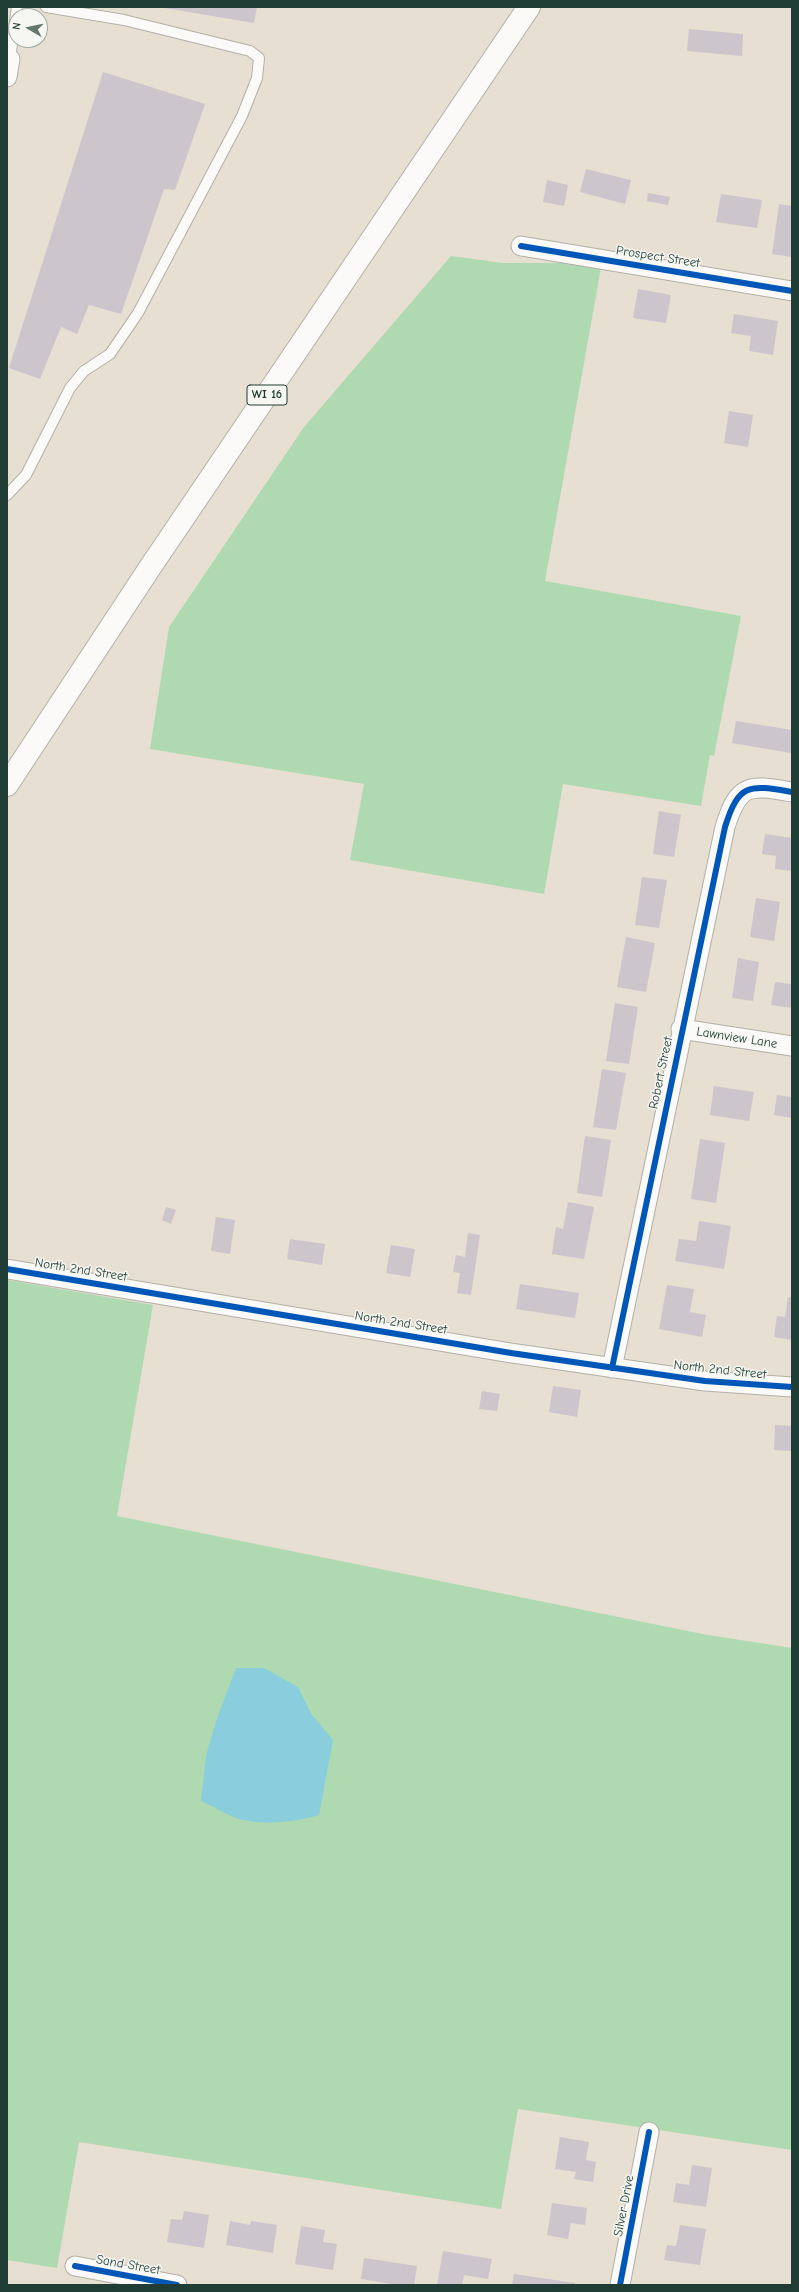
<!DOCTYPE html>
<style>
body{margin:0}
#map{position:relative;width:799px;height:2292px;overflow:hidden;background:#e7dfd1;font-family:"Comic Neue",sans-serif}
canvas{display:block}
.frame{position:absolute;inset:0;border:8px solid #1f3d34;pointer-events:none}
.north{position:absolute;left:8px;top:8px;width:40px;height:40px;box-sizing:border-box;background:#f6f6f2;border:1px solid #a0aca6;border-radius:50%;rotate:279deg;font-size:11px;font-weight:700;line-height:16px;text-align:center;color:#1f3d34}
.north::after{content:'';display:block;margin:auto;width:14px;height:18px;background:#65766b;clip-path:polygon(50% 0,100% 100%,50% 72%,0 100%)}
</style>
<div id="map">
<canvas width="799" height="2292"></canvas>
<div class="frame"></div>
<div class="north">N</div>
</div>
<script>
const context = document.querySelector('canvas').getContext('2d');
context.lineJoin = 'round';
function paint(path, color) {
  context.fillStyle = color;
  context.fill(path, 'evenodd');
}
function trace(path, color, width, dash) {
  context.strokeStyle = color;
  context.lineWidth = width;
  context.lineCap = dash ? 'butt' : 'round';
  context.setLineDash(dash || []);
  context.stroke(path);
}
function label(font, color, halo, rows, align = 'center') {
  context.font = font + ' "Comic Neue",sans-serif';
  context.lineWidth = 3;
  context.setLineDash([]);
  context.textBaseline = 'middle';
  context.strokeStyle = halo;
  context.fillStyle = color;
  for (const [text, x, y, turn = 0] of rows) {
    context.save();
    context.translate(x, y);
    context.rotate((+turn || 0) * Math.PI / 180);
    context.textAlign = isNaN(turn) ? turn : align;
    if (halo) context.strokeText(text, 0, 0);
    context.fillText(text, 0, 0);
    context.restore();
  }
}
const green = new Path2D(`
 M451,256l52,7h70l28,5 -56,313 196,35 -27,140 -4,-1 -9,51 -138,-22 -19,110 -194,-34 14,-76 -214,-35 19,-122 135,-200z
 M7,1280l146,25 -36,211 591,119 84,13v502l-274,-41 -17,100 -422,-67 -22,126 -50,-8z`);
const water = new Path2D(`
 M236,1668h28l34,19 14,28 21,25 -14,75c-23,7 -52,10 -76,5 -14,-3 -28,-13 -42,-19l5,-45 10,-35z`);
const building = new Path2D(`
 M159,7h98l-3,16z
 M689,29l54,5 -1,22 -55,-5z
 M103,72l102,32 -30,86 -11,-1 -43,125 -32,-9 -12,29 -16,-7 -21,52 -31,-11z
 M586,169l45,11 -6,24 -45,-12z
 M547,180l21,5 -4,21 -21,-4z
 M648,193l22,4 -2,8 -21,-4z
 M721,194l41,6 -5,28 -41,-6z
 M779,204l13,2 -1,51 -19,-3z
 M638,289l33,6 -5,28 -33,-5z
 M734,314l44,7 -5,34 -24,-4 2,-15 -20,-3z
 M729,411l24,4 -5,32 -24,-4z
 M736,721l56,9 -1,23 -59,-10z
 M659,811l22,4 -7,42 -21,-3z
 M765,834l27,4v33l-17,-2 1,-13 -14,-2z
 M642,877l25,3 -8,48 -24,-3z
 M756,898l24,4 -6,39 -24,-4z
 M626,937l29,6 -9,49 -29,-5z
 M738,958l21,4 -6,39 -21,-3z
 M775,982l17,2v24l-21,-3z
 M615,1003l23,4 -9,57 -23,-3z
 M602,1069l24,4 -10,57 -23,-3z
 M714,1086l40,6 -5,29 -39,-6z
 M777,1095l15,2v21l-18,-3z
 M585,1136l26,4 -9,57 -25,-4z
 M700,1139l25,4 -9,60 -25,-4z
 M568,1202l26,5 -10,52 -32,-5 4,-27 7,2z
 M166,1207l10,3 -5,14 -9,-4z
 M216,1217l19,3 -5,34 -19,-3z
 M699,1221l32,5 -7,43 -49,-8 4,-22 17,2z
 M468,1233l12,2 -9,60 -14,-2 3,-20 -7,-1 3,-17 9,2z
 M290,1239l35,5 -3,21 -35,-6z
 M391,1245l24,4 -5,28 -24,-4z
 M520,1284l59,9 -4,25 -59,-9z
 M667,1285l27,4 -4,23 16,3 -4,22 -43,-8z
 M788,1297l4,1v42l-18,-3 3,-21 8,1z
 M553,1386l28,4 -4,27 -28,-5z
 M482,1391l18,3 -3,17 -18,-2z
 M775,1425l17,1v25l-18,-1z
 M560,2137l29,5 -3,18 10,2 -3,20 -19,-3 2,-7 -21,-3z
 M692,2165l20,3 -6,39 -33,-5 3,-19 13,2z
 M552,2203l35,5 -2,17 -14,-2 -3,16 -21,-4z
 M184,2211l25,4 -5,33 -37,-6 4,-23 11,1z
 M230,2221l20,4 1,-4 26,4 -4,28 -47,-8z
 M680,2225l26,4 -6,36 -36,-5 3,-15 9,1z
 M301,2226l24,4 -2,12 14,2 -4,26 -38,-6z
 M443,2251l49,8 -4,20 -24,-4 -2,10h-25z
 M364,2258l53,8 -3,19h-16l-37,-6z
 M514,2274l61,9v2h-63z`);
const service = new Path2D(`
 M10,59l7,-52
 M7,495l19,-20 44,-87 14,-17 26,-17 28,-41 104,-197 15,-38 2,-20 -9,-7 -126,-31 -78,-13`);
const minor = new Path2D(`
 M7,77l3,-18
 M521,246l271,45
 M681,1029l111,17
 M7,1269l504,84 194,28 87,6
 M612,1368l113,-541c14,-45 25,-42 67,-35
 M75,2266l102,19
 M620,2285l29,-153`);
const trunk = new Path2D(`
 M7,785l142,-216 380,-562`);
const cycleway = new Path2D(`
 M521,246l271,45
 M7,1269l504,84 194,28 87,6
 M612,1368l113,-541c14,-45 25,-42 67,-35
 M75,2266l102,19
 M620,2285l29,-153`);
const shields = [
 [267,395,40]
];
const shieldNames = [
 ["WI 16",267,395]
];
const streetNames = [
 ["Prospect Street",658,257,9],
 ["Lawnview Lane",737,1038,9],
 ["Robert Street",661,1073,-78],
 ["North 2nd Street",81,1270,9],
 ["North 2nd Street",401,1323,9],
 ["North 2nd Street",720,1370,6],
 ["Silver Drive",624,2206,-79],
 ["Sand Street",128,2265,10]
];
paint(green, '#afdab1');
paint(water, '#8acddc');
paint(building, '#ccc5cc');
trace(service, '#b2b0a7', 12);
trace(minor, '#b2b0a7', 21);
trace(trunk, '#b2b0a7', 24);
trace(service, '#fbfaf8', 10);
trace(minor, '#fbfaf8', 19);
trace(trunk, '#fbfaf8', 22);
trace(cycleway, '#0057b8', 6);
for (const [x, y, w] of shields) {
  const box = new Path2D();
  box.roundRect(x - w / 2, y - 10, w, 20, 3);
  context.fillStyle = '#f6f6f2';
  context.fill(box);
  trace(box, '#1f3d34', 1);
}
label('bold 12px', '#1f3d34', null, shieldNames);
label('13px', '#1f3d34', '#f6f6f2', streetNames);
</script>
